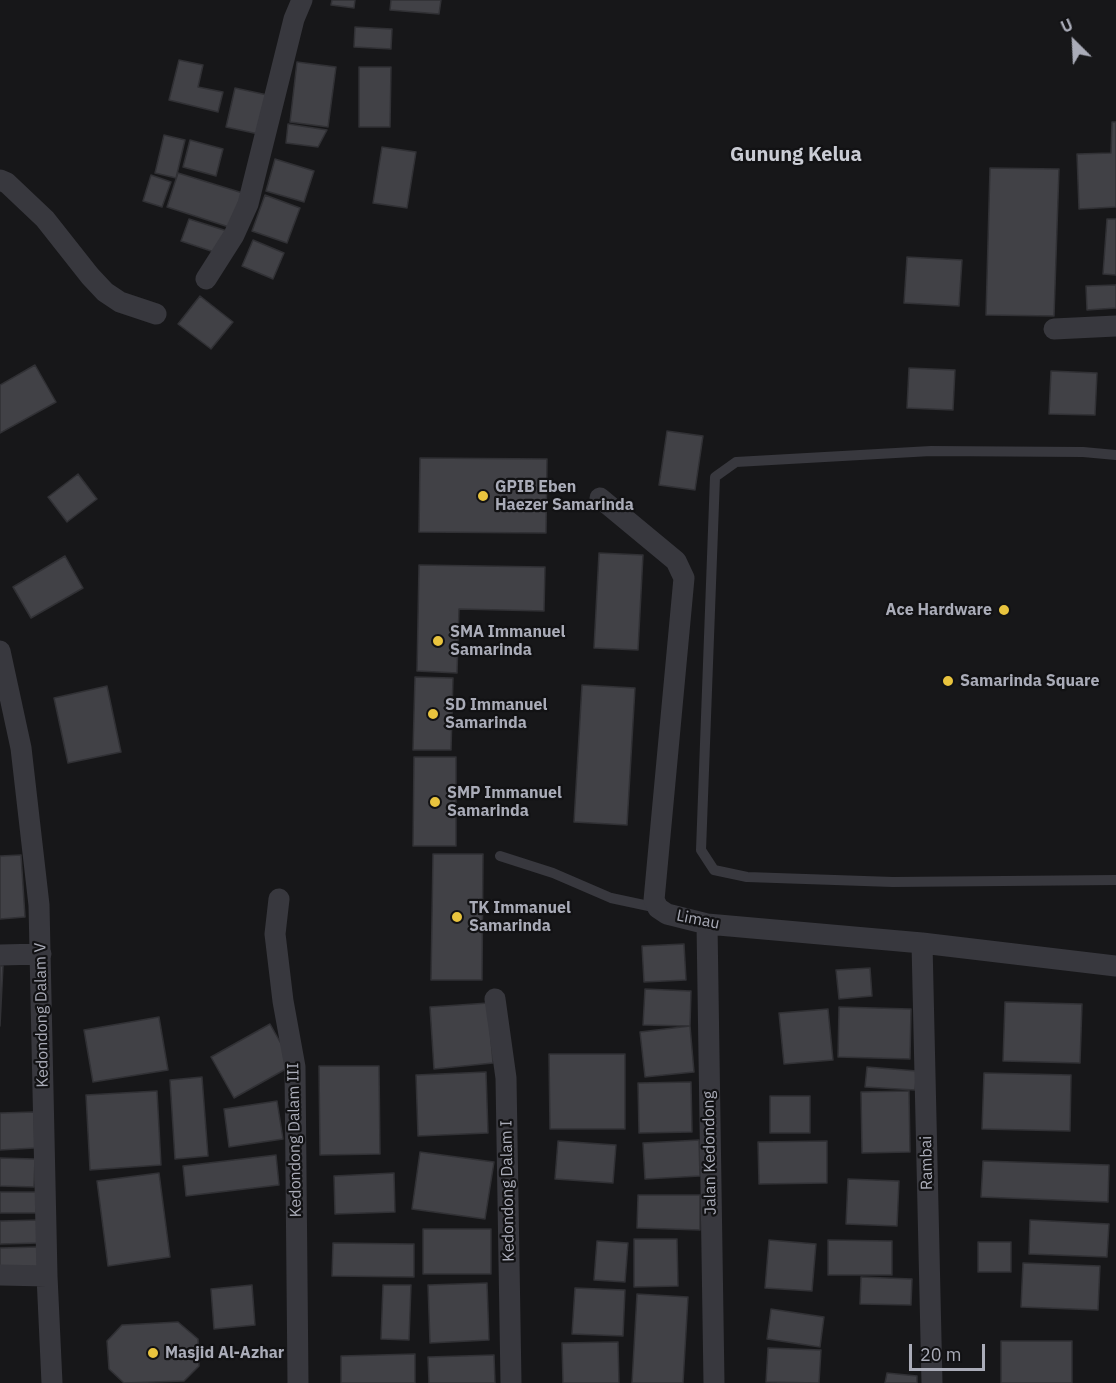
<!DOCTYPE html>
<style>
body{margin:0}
#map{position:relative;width:1116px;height:1383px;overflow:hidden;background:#171719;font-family:"IBM Plex Sans",sans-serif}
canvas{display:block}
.north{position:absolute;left:1044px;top:12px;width:60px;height:60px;-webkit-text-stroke:4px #121214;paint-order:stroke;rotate:336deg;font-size:16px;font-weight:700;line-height:24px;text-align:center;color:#aaacb8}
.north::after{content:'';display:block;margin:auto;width:21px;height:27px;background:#aaacb8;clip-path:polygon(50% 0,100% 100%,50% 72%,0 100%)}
.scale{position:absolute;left:909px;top:1344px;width:76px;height:27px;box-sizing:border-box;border:3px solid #aaacb8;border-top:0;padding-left:8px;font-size:18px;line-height:21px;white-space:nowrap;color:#aaacb8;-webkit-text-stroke:4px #121214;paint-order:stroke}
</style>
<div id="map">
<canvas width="1116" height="1383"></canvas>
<div class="north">U</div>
<div class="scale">20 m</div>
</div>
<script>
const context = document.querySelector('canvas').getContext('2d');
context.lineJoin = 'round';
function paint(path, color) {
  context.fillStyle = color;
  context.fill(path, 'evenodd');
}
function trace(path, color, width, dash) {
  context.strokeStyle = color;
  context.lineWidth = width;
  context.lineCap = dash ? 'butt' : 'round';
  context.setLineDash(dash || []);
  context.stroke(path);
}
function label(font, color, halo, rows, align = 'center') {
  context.font = font + ' "IBM Plex Sans",sans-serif';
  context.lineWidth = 4.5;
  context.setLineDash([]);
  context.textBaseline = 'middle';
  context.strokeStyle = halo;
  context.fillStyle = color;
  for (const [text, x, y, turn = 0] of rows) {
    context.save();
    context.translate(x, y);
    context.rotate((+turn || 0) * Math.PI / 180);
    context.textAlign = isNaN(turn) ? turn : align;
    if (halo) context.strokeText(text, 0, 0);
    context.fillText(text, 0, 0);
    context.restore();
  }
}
const building = new Path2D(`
 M332,0h23l-1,8 -23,-3z
 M391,0h50l-2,14 -49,-4z
 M355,27l37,2 -1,20 -37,-2z
 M179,60l24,5 -5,22 25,5 -5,20 -49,-12z
 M297,62l39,5 -8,60 -38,-5z
 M359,67h32l-1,60h-31z
 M235,88l37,8 -9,39 -37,-8z
 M1112,122h4v85l-37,2 -2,-55 34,-1z
 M288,124l39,6 -9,17 -32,-4z
 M164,135l21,5 -9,38 -21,-5z
 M190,140l33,9 -7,27 -33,-9z
 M382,147l34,5 -9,56 -34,-5z
 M275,159l39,12 -10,31 -38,-11z
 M990,168l69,1 -5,147 -68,-1z
 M178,173l68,21 -11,35 -68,-22z
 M151,175l20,7 -9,25 -19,-6z
 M265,195l35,13 -13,35 -35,-12z
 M189,219l38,12 -7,23 -39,-13z
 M1107,219h9v56l-13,-1z
 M253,240l31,13 -11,26 -31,-13z
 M907,257l55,3 -3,46 -55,-3z
 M1116,285v23l-29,2 -1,-24z
 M200,296l33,26 -22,27 -33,-25z
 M35,365l21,37 -56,31v-48z
 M909,368l46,2 -2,40 -46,-2z
 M1051,371l46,2 -2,42 -46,-1z
 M667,431l36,5 -8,54 -36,-5z
 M420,458l127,1 -1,74 -127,-1z
 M78,474l19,25 -30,23 -19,-25z
 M599,553l44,2 -5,95 -44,-2z
 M65,556l18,32 -52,30 -18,-31z
 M419,565l126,2 -1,44 -85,-2 -2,64 -40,-2z
 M415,677l38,1 -2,72h-38z
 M582,685l53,3 -8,137 -53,-3z
 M107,686l14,66 -53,11 -14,-65z
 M414,757h42v89h-43z
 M433,854h50l-1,126h-51z
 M21,855l4,62 -25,2v-63z
 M684,944l2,36 -42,2 -2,-36z
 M0,966h3l-3,60z
 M870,968l2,28 -33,3 -3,-29z
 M645,989l46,2 -1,35 -47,-1z
 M1005,1002l77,2 -2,59 -77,-2z
 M488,1003l5,60 -59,6 -4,-62z
 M839,1007l72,2 -1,50 -72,-2z
 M828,1009l5,51 -49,4 -5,-51z
 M159,1017l9,53 -75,12 -9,-52z
 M270,1024l23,41 -59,33 -23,-41z
 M690,1026l4,46 -49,5 -5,-45z
 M549,1054h76v75h-75z
 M319,1066h60l1,88 -60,1z
 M867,1067l50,4 -2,19 -50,-3z
 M486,1072l2,61 -70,3 -2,-61z
 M984,1073l87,2 -1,56 -88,-2z
 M202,1077l6,79 -33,3 -5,-79z
 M691,1082l1,50 -53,1 -1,-50z
 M157,1091l4,74 -71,5 -4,-75z
 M909,1091l1,61 -48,1 -1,-61z
 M770,1096h40v37h-40z
 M277,1101l6,38 -54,8 -5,-38z
 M34,1112l1,36 -35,2v-37z
 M699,1140l1,36 -55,3 -2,-36z
 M558,1141l58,4 -3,38 -58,-4z
 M827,1141v42l-68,1 -1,-42z
 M420,1152l74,10 -9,57 -73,-10z
 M276,1155l3,30 -93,11 -3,-30z
 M0,1158l35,1 -1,28 -34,-1z
 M983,1161l126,4 -1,37 -127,-5z
 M159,1173l11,84 -62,9 -11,-85z
 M394,1173l1,39 -60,2 -1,-38z
 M848,1179l51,2 -2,45 -51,-2z
 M0,1192h36v21h-36z
 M638,1195h62v35l-63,-2z
 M39,1220l1,23 -40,1v-23z
 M1030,1220l79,4 -2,33 -78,-3z
 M423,1229h68v45h-68z
 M634,1239h43l1,47 -44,1z
 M769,1240l47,4 -4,47 -47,-3z
 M828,1240l64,1v34h-64z
 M597,1241l31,2 -3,39 -31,-2z
 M978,1242h33v30h-33z
 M333,1243l81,1v33l-82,-1z
 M38,1247l1,25 -39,1v-25z
 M1023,1263l77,3 -2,44 -77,-3z
 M861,1277l51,2 -1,26 -51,-1z
 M487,1283l2,57 -59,3 -2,-58z
 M252,1285l3,40 -41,4 -3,-40z
 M383,1285h28l-2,55 -28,-1z
 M575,1288l50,2 -2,46 -51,-2z
 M637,1294l51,3 -5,86h-51z
 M771,1309l53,8 -4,30 -53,-8z
 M178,1322l20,17 1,27 -15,15 -60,2 -15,-14 -2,-28 15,-16z
 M1001,1341h71v42h-71z
 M618,1342l1,41h-56l-1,-40z
 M768,1348l53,2 -2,33 -53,-1z
 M415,1354v29h-74v-27z
 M494,1355l1,28h-66l-1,-26z
 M887,1373l30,3v7h-32z`);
const lane = new Path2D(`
 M1116,455l-33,-3 -152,-1 -195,11 -21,15 -14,373 13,20 33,7 146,5 223,-2
 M500,856l53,17 58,25 47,10`);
const street = new Path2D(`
 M0,180l7,3 38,36 45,57 15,16 15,10 36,12
 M206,279l28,-44 14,-31 46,-185 8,-19
 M1054,329l62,-3
 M600,498l76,63 8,17 -30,322 4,8 9,6 40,10 215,19 194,23
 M0,651l21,97 18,157 8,371 5,107
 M279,899l-4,35 8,67 12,66 3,316
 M707,924l7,459
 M922,943l10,440
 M0,955l41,-1
 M495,999l11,79 5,305
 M0,1275l47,1`);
const markers = [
 [483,496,6,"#e9c43e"],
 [1004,610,6,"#e9c43e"],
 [438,641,6,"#e9c43e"],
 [948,681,6,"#e9c43e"],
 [433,714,6,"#e9c43e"],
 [435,802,6,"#e9c43e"],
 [457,917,6,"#e9c43e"],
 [153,1353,6,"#e9c43e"]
];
const poiNames = [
 ["GPIB Eben",495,487],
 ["Haezer Samarinda",495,505],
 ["Ace Hardware",992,610,"right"],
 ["SMA Immanuel",450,632],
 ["Samarinda",450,650],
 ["Samarinda Square",960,681],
 ["SD Immanuel",445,705],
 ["Samarinda",445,723],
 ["SMP Immanuel",447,793],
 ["Samarinda",447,811],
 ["TK Immanuel",469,908],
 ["Samarinda",469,926],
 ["Masjid Al-Azhar",165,1353]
];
const streetNames = [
 ["Limau",698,920,11],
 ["Kedondong Dalam V",42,1015,-91],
 ["Kedondong Dalam III",295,1140,-91],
 ["Jalan Kedondong",710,1153,-91],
 ["Rambai",927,1163,-91],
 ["Kedondong Dalam I",508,1191,-91]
];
const quarterNames = [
 ["Gunung Kelua",796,155]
];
paint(building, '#414146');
trace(building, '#313135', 1.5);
trace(lane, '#38383e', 10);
trace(street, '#38383e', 21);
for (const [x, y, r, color] of markers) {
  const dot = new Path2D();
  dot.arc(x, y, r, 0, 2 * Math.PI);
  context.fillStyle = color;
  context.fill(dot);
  trace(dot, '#121214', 2);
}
label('bold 16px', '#aaacb8', '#121214', poiNames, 'left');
label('16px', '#aaacb8', '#121214', streetNames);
label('bold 20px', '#caccd4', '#121214', quarterNames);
</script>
